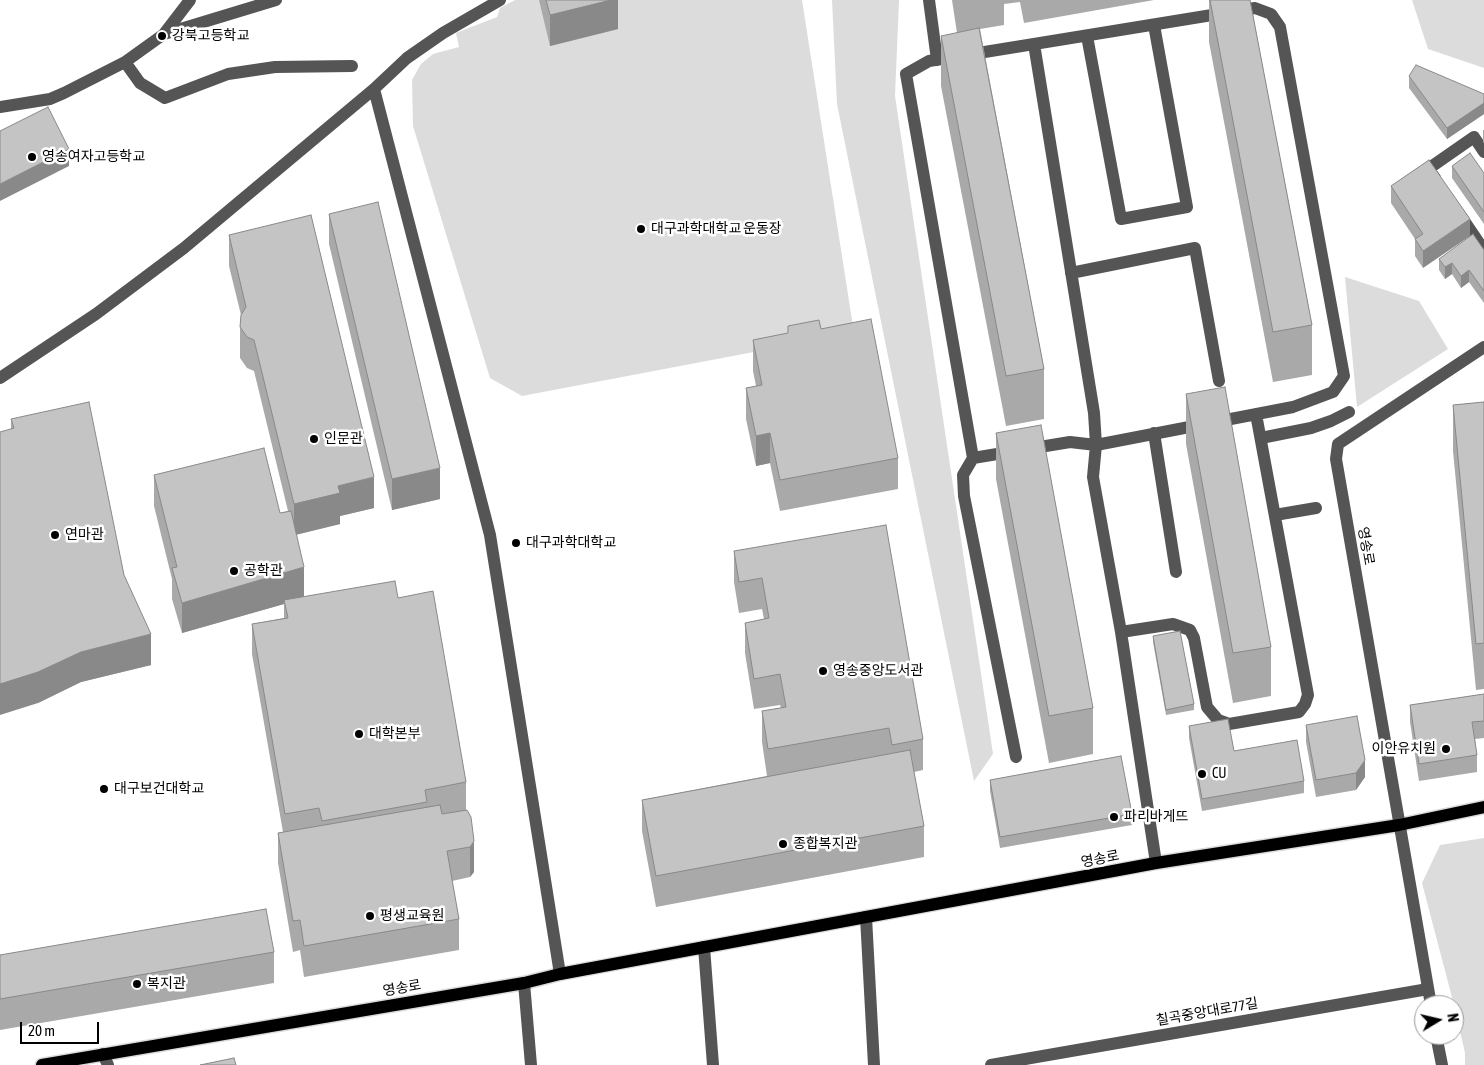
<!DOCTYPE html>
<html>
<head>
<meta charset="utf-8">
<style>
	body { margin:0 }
	#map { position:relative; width:1484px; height:1065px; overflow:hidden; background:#fff; font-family:"Asap Condensed",sans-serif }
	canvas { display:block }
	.north { position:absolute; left:1414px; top:995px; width:50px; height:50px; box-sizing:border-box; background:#fff; border:1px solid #999; border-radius:50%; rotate:81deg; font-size:14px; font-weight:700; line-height:20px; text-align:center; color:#000 }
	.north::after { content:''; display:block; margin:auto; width:18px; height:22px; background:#000; clip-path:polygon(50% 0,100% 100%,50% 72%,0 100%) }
	.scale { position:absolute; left:20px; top:1022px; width:79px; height:22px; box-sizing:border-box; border:2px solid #000; border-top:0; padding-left:6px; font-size:15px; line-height:18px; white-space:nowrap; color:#000; -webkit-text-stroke:4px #fff; paint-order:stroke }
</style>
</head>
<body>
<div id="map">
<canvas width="1484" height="1065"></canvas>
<div class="north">N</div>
<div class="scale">20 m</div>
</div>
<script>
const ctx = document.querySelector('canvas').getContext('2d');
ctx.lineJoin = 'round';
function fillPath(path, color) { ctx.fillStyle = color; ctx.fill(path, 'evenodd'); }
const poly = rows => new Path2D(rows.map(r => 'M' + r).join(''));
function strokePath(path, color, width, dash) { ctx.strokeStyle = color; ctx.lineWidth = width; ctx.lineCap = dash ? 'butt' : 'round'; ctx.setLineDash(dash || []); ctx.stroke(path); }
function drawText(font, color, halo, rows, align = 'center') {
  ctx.font = font + ' "Asap Condensed","Noto Sans KR",sans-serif'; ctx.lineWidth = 5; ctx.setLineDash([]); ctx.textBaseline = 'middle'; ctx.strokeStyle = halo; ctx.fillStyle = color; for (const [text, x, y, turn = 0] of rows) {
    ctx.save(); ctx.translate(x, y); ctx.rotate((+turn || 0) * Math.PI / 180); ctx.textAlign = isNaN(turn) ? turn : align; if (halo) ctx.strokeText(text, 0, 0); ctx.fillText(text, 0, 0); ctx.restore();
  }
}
fillPath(poly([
	[515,0,802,0,854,333,522,396,490,378,413,126,412,80,421,64,433,54,459,47,456,33,497,17,500,8],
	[832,0,899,0,895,96,993,754,974,781,837,104],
	[1412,0,1484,0,1484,68,1428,49],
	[1345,277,1419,301,1448,349,1357,407],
	[1484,838,1484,1065,1465,1065,1465,1053,1454,1005,1422,883,1440,845]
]), '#dcdcdc');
const major = poly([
	[42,1065,524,983,560,974,1156,863,1399,825,1484,807]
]);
strokePath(major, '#dbdbdb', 15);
strokePath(poly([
	[929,0,937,60],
	[164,34,276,0],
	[1087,36,1121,219,1187,207,1154,25],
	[1034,44,1094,413,1096,445,1093,477,1121,632,1156,863],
	[125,62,164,34,190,0],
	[374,89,407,58,443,33,500,0],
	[0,107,50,99,64,93,125,62,140,83,165,98,228,74,275,67,352,66],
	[1435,178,1428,169,1474,137,1484,152],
	[1460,215,1484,250],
	[1071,273,1195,248,1219,381],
	[0,378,96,314,184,248,374,89,490,535,560,974],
	[1154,433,1176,572],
	[1261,438,1311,428,1331,421,1349,412],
	[973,458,1070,442,1096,445,1293,407,1333,392,1344,376,1280,27,1271,14,1255,8,1034,44,929,61,906,74,973,458,963,475,964,496,1016,757],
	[1275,515,1316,508],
	[1121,632,1173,624,1190,630,1194,638,1207,707,1218,720,1229,724,1299,712,1305,704,1308,695,1256,414],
	[866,917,874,1065],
	[704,947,713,1065],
	[524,983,531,1065],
	[1431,1005,1336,459,1338,444,1484,347],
	[1436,1035,1442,1065],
	[103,1054,108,1065],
	[991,1065,1428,989]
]), '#555', 12);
strokePath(major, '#000', 12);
fillPath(poly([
	[539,0,618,0,618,29,550,46],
	[952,0,1154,0,1024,23,1020,2,1004,4,1004,25,980,29,1044,369,1044,419,1006,426,941,86,941,36,957,33],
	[1209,0,1250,0,1312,325,1312,375,1273,382,1209,42],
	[1409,76,1484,94,1484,114,1447,139,1409,88],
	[1483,130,1484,130,1484,143,1483,142],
	[1429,160,1423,268,1415,256,1415,239,1391,203,1391,186],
	[1452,166,1484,173,1484,224,1452,178],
	[329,214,440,499,392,510,329,244],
	[229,235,374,508,340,516,340,524,296,535,304,597,398,598,466,782,466,810,474,872,470,877,452,881,459,919,459,950,304,977,300,950,293,952,278,863,278,833,283,832,252,654,252,624,284,618,284,604,182,633,172,599,172,579,154,506,154,475,280,513,288,511,254,371,247,368,240,358,240,327,241,315,229,266],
	[1484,250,1484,303,1469,282,1461,288,1452,274,1445,279,1439,270,1439,259],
	[821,329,898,458,898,489,780,511,770,463,756,466,746,419,746,388,756,386,753,371,753,340],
	[1186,394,1271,647,1271,696,1233,703,1186,444],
	[1484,402,1484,689,1476,690,1453,451,1453,405],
	[11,419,124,575,151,665,81,682,38,703,11,429],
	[996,433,1093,708,1093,754,1049,763,996,479],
	[734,551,923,739,923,770,914,772,924,826,924,857,656,907,642,831,642,800,767,776,762,742,762,711,781,708,780,705,754,709,745,653,745,623,764,619,762,609,739,613,734,582],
	[1153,636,1194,704,1194,710,1166,715,1153,642],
	[1484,694,1484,738,1475,739,1477,755,1477,772,1419,781,1410,722,1410,705],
	[1306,725,1365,777,1356,790,1316,797,1306,742],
	[1189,726,1234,751,1304,781,1304,793,1202,811,1189,738],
	[990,780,1132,814,1132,825,1000,848,990,791],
	[274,952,274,983,0,1030,0,955]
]), '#a9a9a9');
fillPath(poly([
	[611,0,618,0,618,29,550,46,550,15],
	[1484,103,1484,114,1447,139,1447,128],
	[69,149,69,166,0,201,0,184],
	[1470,219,1470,236,1423,268,1423,251],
	[1452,263,1452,274,1445,279,1445,267],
	[1469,270,1469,282,1461,288,1461,276],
	[770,433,770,463,756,466,756,436],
	[440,468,440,499,392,510,392,479],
	[374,477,374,508,340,516,340,524,294,535,294,504,338,486],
	[304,567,304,598,284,600,284,604,182,633,182,603],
	[151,634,151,665,81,682,38,703,0,715,0,684,81,652],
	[1365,760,1365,777,1356,790,1356,773],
	[474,841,474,872,470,877,470,847]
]), '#898989');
const building = poly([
	[546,0,611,0,550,15,546,0],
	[1210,0,1250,0,1312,325,1273,332,1210,0],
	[979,28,1044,369,1006,376,941,36,979,28],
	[1416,65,1484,94,1484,103,1447,128,1409,76,1416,65],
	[48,107,69,149,0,184,0,131,48,107],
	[1470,153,1484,173,1484,212,1452,166,1470,153],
	[1429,160,1470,219,1423,251,1415,239,1423,234,1391,186,1429,160],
	[378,202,440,468,392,479,329,214,378,202],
	[311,215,374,477,338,486,340,493,294,504,254,340,247,337,240,327,241,315,246,307,229,235,311,215],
	[1473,234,1484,250,1484,291,1469,270,1461,276,1452,263,1445,267,1439,259,1473,234],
	[871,319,898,458,780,480,770,433,756,436,746,388,762,385,753,340,788,333,788,326,819,320,821,329,871,319],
	[1225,387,1271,647,1233,653,1186,394,1225,387],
	[89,402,124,575,151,634,81,652,38,672,0,684,0,432,14,428,11,419,89,402],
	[1484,402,1484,643,1476,644,1453,405,1484,402],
	[1041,425,1093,708,1049,716,996,433,1041,425],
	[264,448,280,513,291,511,304,567,182,603,172,568,177,567,154,475,264,448],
	[886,525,923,739,892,745,889,728,768,749,762,711,786,707,780,674,754,679,745,623,769,618,762,578,739,582,734,551,886,525],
	[395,581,398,598,433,591,466,782,425,790,427,802,322,821,319,808,285,814,252,624,288,618,284,600,395,581],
	[1180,631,1194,704,1166,710,1153,636,1180,631],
	[1484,694,1484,721,1472,722,1477,755,1419,764,1410,705,1484,694],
	[1357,716,1365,760,1356,773,1316,780,1306,725,1357,716],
	[1228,719,1234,751,1297,740,1304,781,1202,799,1189,726,1228,719],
	[910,750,924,826,656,876,642,800,910,750],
	[1121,756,1132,814,1000,837,990,780,1121,756],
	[440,805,442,814,467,810,471,817,474,841,470,847,447,851,459,919,304,946,300,920,293,921,278,833,440,805],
	[266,909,274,952,0,999,0,955,266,909],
	[234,1058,236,1065,200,1065,234,1058]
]);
fillPath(building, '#c4c4c4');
strokePath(building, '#898989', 1);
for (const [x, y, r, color] of [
	[162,36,5,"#000"],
	[32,157,5,"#000"],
	[641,229,5,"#000"],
	[314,439,5,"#000"],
	[55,535,5,"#000"],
	[516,543,5,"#000"],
	[234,571,5,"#000"],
	[823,671,5,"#000"],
	[359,734,5,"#000"],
	[1446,749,5,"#000"],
	[1202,774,5,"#000"],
	[104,789,5,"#000"],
	[1114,817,5,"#000"],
	[783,844,5,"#000"],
	[370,916,5,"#000"],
	[137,984,5,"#000"]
]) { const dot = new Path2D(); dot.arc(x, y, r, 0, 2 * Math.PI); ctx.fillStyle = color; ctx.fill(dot); strokePath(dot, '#fff', 2); }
drawText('14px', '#000', '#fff', [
	["강북고등학교",172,36],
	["영송여자고등학교",42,157],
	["대구과학대학교 운동장",651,229],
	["인문관",324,439],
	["연마관",65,535],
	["대구과학대학교",526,543],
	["공학관",244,571],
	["영송중앙도서관",833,671],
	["대학본부",369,734],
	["이안유치원",1436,749,"right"],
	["CU",1212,774],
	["대구보건대학교",114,789],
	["파리바게뜨",1124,817],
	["종합복지관",793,844],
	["평생교육원",380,916],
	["복지관",147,984]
], 'left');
drawText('14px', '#000', '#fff', [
	["영송로",1366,546,80],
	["영송로",1100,859,-11],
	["영송로",402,988,-10],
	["칠곡중앙대로77길",1207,1012,-10]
]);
</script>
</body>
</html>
